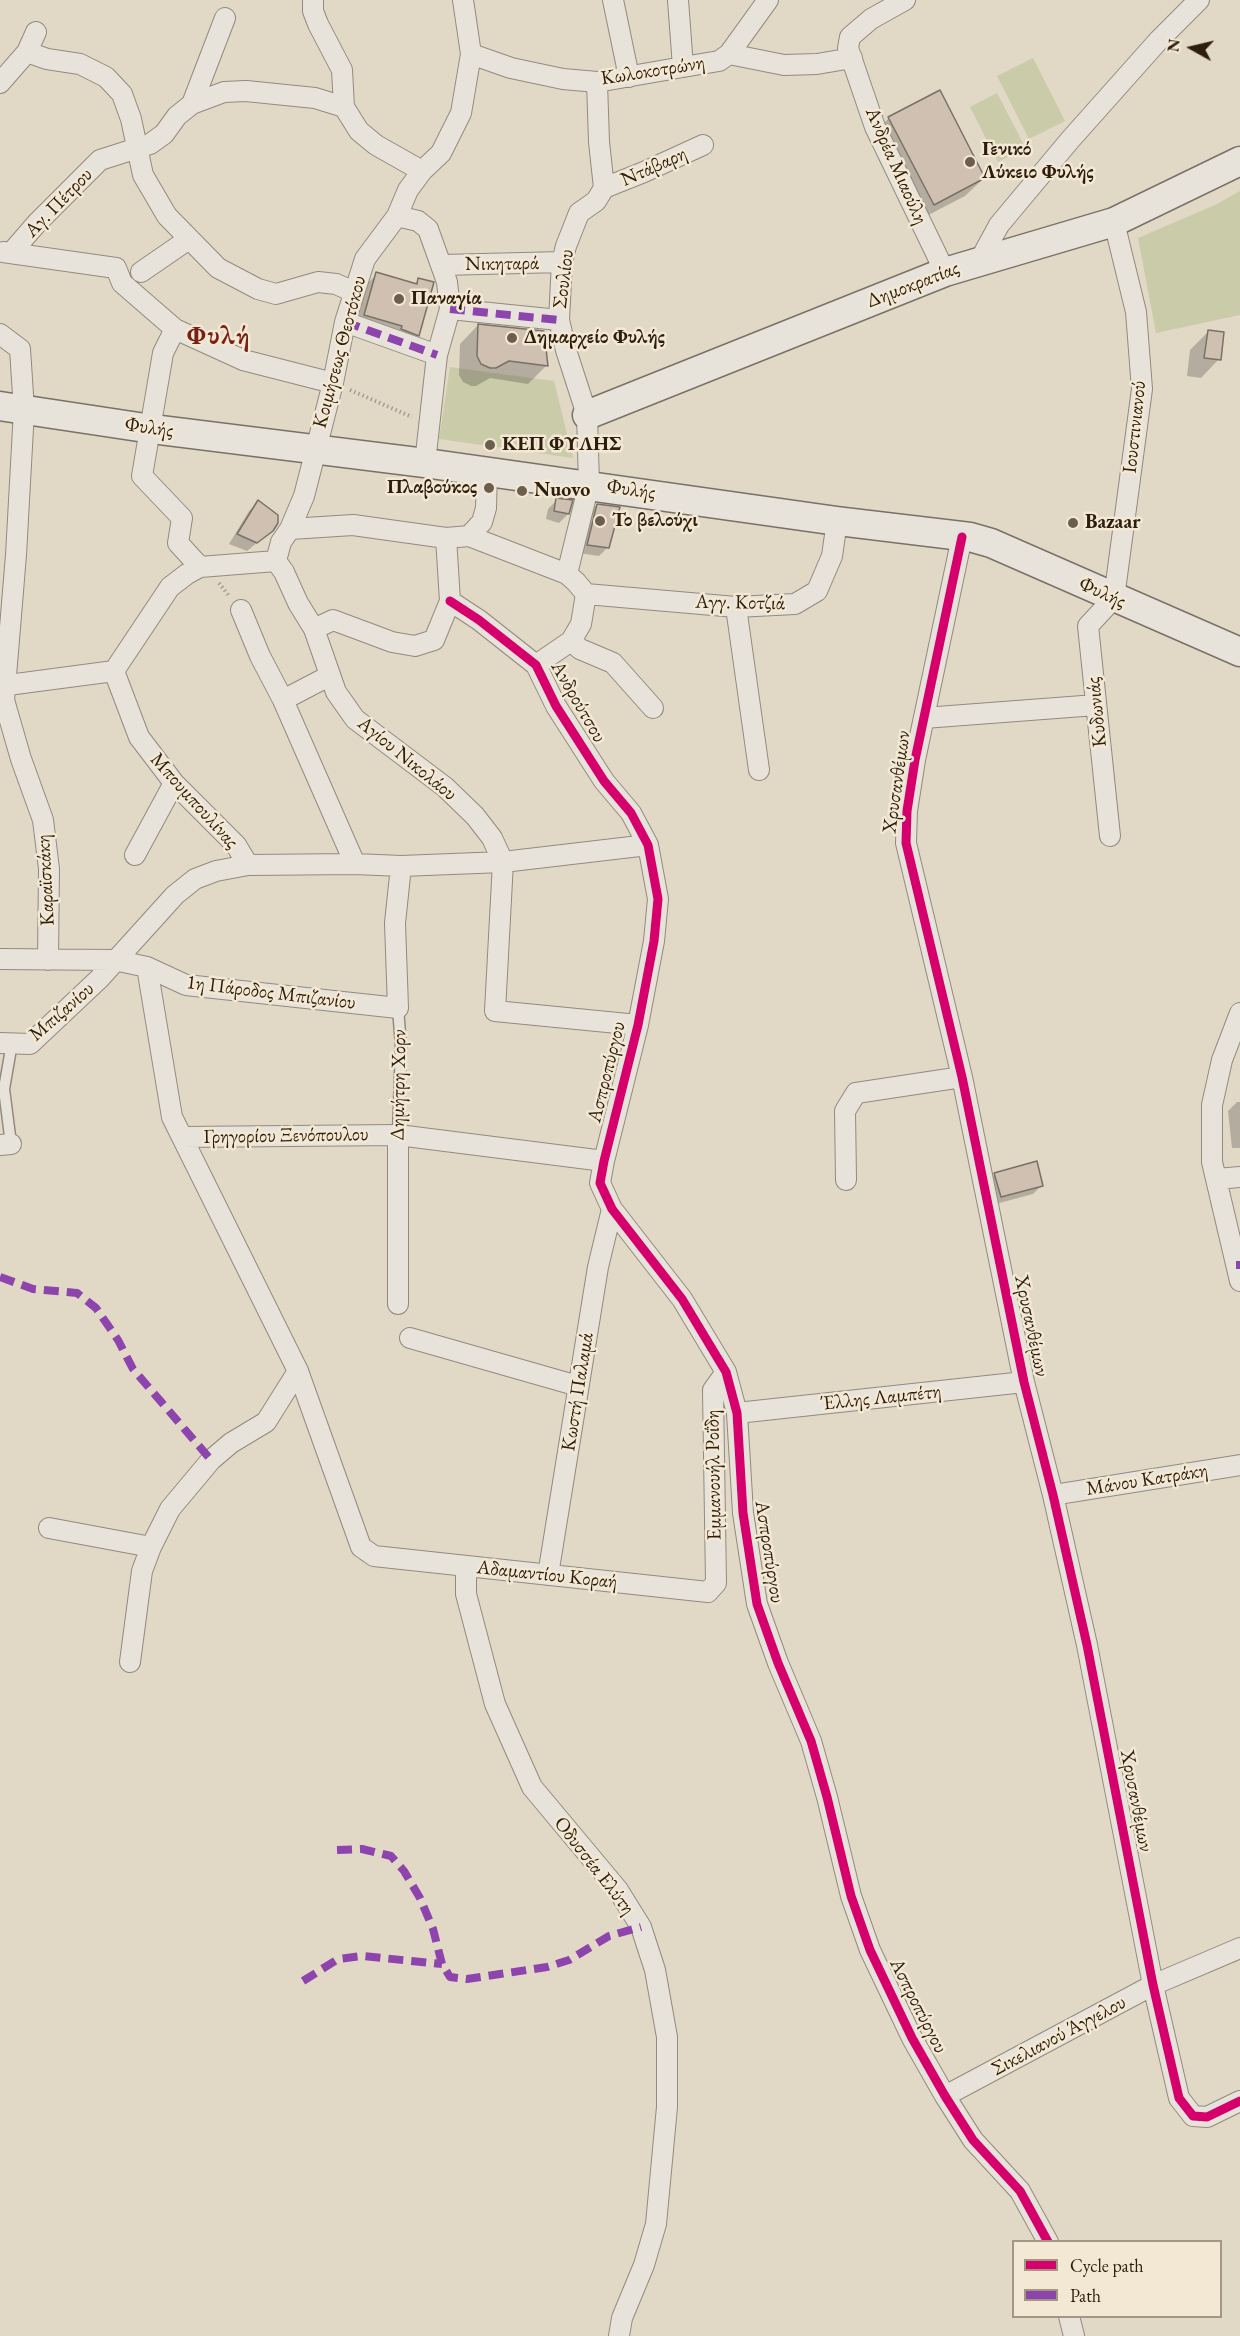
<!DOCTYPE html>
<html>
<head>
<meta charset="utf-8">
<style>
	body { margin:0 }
	#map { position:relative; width:1240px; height:2336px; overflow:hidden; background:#e2d8c6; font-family:"EB Garamond",serif }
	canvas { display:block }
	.legend { position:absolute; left:1012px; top:2240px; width:210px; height:78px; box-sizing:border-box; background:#f3e8d3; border:2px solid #a39783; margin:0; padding:8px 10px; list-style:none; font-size:18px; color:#2c1d0c }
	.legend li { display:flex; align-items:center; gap:12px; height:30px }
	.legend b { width:30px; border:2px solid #a39783 }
	.north { position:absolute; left:1162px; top:18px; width:60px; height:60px; -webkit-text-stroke:4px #f3e8d3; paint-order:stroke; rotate:278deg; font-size:16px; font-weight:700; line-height:24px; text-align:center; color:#2c1d0c }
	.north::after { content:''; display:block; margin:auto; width:21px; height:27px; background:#2c1d0c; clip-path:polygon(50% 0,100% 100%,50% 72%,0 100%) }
</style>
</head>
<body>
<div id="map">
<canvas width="1240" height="2336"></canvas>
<ul class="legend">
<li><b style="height:8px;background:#d6006c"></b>Cycle path</li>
<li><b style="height:8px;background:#8e44ad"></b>Path</li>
</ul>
<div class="north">N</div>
</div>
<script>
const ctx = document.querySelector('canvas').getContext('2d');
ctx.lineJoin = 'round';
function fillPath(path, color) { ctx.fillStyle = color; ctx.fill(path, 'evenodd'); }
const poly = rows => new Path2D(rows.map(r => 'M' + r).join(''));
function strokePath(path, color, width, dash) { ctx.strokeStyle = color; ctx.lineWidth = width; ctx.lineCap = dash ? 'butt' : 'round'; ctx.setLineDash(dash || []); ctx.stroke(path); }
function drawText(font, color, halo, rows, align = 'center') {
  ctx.font = font + ' "EB Garamond",serif'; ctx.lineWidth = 5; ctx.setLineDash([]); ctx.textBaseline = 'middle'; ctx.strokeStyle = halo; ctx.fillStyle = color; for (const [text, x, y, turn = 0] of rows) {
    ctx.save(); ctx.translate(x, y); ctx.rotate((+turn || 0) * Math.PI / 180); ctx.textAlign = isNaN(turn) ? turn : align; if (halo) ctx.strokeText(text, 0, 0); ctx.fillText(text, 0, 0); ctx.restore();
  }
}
fillPath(poly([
	[1033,58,1065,121,1029,139,997,76],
	[997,93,1025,147,998,162,970,107],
	[1240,191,1240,315,1156,333,1138,238,1215,205],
	[450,367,554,381,573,458,439,439]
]), '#cacba9');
fillPath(poly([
	[889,118,984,178,965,196,915,222,870,137],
	[377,274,414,284,419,279,418,335,404,349,351,328,363,288],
	[478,325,547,365,528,384,490,378,476,386,471,386,463,382,459,375,460,344],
	[1209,331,1219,359,1201,378,1187,376,1190,350],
	[557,500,568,514,559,523,546,519,548,509],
	[258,502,272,530,247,551,229,544,249,511],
	[597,505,608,547,599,556,578,553,588,514],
	[1237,1102,1240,1102,1240,1148,1232,1148,1228,1111],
	[995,1174,1042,1185,1033,1194,992,1205,986,1183]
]), '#0003');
const building = poly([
	[940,90,985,178,934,205,888,117,940,90],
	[376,272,417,284,418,278,434,282,419,336,401,329,402,326,364,315,376,272],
	[478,324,544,331,548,366,509,361,496,368,490,368,481,364,477,356,478,324],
	[1208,330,1224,332,1221,360,1204,358,1208,330],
	[556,498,573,500,569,514,554,511,556,498],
	[258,500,278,515,278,523,273,531,257,543,237,534,258,500],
	[597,504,620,507,609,548,587,545,597,504],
	[1037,1161,1043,1186,1001,1197,994,1173,1037,1161]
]);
fillPath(building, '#cfc0b2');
strokePath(building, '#787165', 1.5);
const lane = poly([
	[398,1135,401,1046,398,1008],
	[11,1144,4,1089,12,1043]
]);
const street = poly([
	[313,0,313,11,318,24,342,70,344,107],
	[463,0,471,54,461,113,441,153,422,171,408,190,397,216,365,259,345,322,333,383,304,496,290,529,281,542,276,561,284,572,298,603,314,629,336,692,355,719,445,787,475,816,492,838,503,862,495,1011,638,1025],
	[613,0,629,77],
	[678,0,683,67],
	[905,0,871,19,850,37,848,48,875,127,945,272],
	[27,52,36,32],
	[471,54,511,68,563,79,597,82,683,67,719,61,729,54,768,0],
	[729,54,784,65,817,64,852,58],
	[0,83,27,52,47,59,80,64,106,77,122,94,131,119,143,175,167,216,218,268,258,289,276,294,318,282,336,284,354,292],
	[192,104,225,18],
	[604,188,644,172,703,145],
	[397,216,418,221,428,229,447,282,450,309,437,355,425,463],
	[3,252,116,268,122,283,175,329,243,360,333,383],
	[11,253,37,223,100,160,150,144,164,134,177,116,192,104,224,92,246,91,315,98,344,107,359,131,376,145,422,171],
	[980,260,999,225,1070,140,1159,40,1199,0],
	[442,265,562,262],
	[141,272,189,239],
	[450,309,559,320],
	[345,322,437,355],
	[175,329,163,353,142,476,182,518,178,543,200,567],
	[0,334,20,349,24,410,16,555,4,700,21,759,43,820,49,869,48,960],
	[290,529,353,525,446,538,469,536,482,522,486,508,487,472],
	[469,536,567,574],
	[962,537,915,760,907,811,906,843,962,1077,1024,1382,1053,1495,1087,1645,1153,1985,1179,2098,1193,2116,1207,2117,1240,2101],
	[586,594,736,607,795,604,817,591,832,556,837,521],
	[450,601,479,620,536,665,556,706,604,781,631,813,648,845,658,899,654,941,638,1025,604,1161,600,1183,612,1209,682,1299,726,1372,737,1413,743,1513,757,1604,778,1663,811,1741,827,1797,851,1896,870,1950,912,2038,945,2096,973,2140,1020,2191,1048,2242],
	[736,607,759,770],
	[241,610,260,656,283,700,355,864],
	[314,629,333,620,392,642,415,646,434,640,450,601,446,538],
	[571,641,580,649,613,663,653,708],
	[536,665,571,641,581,624,586,594,576,582,567,574,589,484,587,415,566,350,559,320,562,262,566,246,579,213,596,201,604,188,599,142,597,82],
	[114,671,139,737,174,783,236,845,248,865],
	[0,686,114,671,170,587,187,574,200,567,276,561],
	[283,700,329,676],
	[924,718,1096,705],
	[1110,836,1088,626,1114,598,1142,389,1136,312,1114,222],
	[135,855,174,783],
	[0,959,114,960,147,967,186,985,398,1008,395,923,401,866],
	[147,967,172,1117,298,1371,361,1547,374,1556,708,1592,716,1583,713,1390,726,1372],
	[1240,1013,1222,1060,1212,1105,1212,1162,1240,1281],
	[0,1043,30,1044,99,979,175,895,195,879,216,871,248,865,355,864,401,866,503,862,648,845],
	[398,1135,398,1304],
	[182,1137,398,1135,604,1161],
	[0,1145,11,1144],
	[1216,1179,1240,1177],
	[846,1180,845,1111,856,1093,962,1077],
	[410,1338,578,1386],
	[737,1413,1024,1382],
	[1053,1495,1240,1465],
	[49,1528,151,1547],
	[466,1566,466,1594,495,1704,532,1787,618,1890,641,1927,655,1970,667,2037,667,2107,656,2224,644,2265,622,2318,619,2336],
	[548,1575,598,1267,612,1209],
	[130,1662,142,1571,151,1547,170,1509,211,1460,231,1443,266,1422,298,1371],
	[945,2096,1153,1985,1240,1948],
	[1069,2316,1074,2336]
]);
const secondary = poly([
	[0,406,152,429,425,463,837,521,970,537,991,543,1240,652],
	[587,415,945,272,1114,222,1240,161]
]);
strokePath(lane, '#928a7e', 13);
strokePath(street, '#928a7e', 22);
strokePath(secondary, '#787165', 31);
strokePath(poly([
	[350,390,412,417],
	[219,583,229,596]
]), '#a49e96', 4, [1.5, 3]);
strokePath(lane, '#e8e3da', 10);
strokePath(street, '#e8e3da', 20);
strokePath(secondary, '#e8e3da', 28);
strokePath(poly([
	[450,309,559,320],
	[345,322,437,355],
	[1236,1265,1240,1265],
	[0,1277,33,1289,77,1293,96,1308,118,1340,133,1369,211,1460],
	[337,1850,362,1849,391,1856,404,1871,420,1898,433,1929,442,1964,450,1977,467,1979,547,1967,569,1960,609,1936,641,1927],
	[303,1981,338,1959,362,1956,442,1964]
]), '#8e44ad', 8, [15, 8]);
strokePath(poly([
	[962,537,915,760,907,811,906,843,962,1077,1024,1382,1053,1495,1087,1645,1153,1985,1179,2098,1193,2116,1207,2117,1240,2101],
	[450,601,479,620,536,665,556,706,604,781,631,813,648,845,658,899,654,941,638,1025,604,1161,600,1183,612,1209,682,1299,726,1372,737,1413,743,1513,757,1604,778,1663,811,1741,827,1797,851,1896,870,1950,912,2038,945,2096,973,2140,1020,2191,1048,2242]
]), '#d6006c', 9);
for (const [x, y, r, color] of [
	[970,162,6,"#6c5e4d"],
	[399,299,6,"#6c5e4d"],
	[512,338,6,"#6c5e4d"],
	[490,445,6,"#6c5e4d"],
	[489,488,6,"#6c5e4d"],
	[522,491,6,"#6c5e4d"],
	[600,521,6,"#6c5e4d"],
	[1073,523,6,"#6c5e4d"]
]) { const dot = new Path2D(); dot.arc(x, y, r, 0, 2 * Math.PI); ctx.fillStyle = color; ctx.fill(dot); strokePath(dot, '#f3e8d3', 2); }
drawText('20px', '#2c1d0c', '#f3e8d3', [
	["Κωλοκοτρώνη",653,71,-9],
	["Ανδρέα Μιαούλη",896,166,66],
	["Ντάβαρη",654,167,-24],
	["Αγ. Πέτρου",59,203,-46],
	["Νικηταρά",502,264,-1],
	["Σουλίου",564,279,-83],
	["Δημοκρατίας",913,285,-21],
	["Κοιμήσεως Θεοτόκου",340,352,-75],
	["Ιουστινιανού",1135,427,-84],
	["Φυλής",149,428,8],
	["Φυλής",631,490,8],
	["Φυλής",1102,593,24],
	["Αγγ. Κοτζιά",740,603,1],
	["Ανδρούτσου",578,702,60],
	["Κυδωνιάς",1097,712,-96],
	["Αγίου Νικολάου",407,759,39],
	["Χρυσανθέμων",897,782,-82],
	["Μπουμπουλίνας",194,801,48],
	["Καραϊσκάκη",46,880,-93],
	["1η Πάροδος Μπιζανίου",271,993,7],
	["Μπιζανίου",62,1012,-41],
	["Ασπροπύργου",607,1072,-76],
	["Δημήτρη Χορν",399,1085,-89],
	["Γρηγορίου Ξενόπουλου",286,1136,-1],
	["Χρυσανθέμων",1031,1326,78],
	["Κωστή Παλαμά",578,1392,-81],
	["Έλλης Λαμπέτη",881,1398,-6],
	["Εμμανουήλ Ροΐδη",714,1475,-91],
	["Μάνου Κατράκη",1147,1480,-9],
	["Ασπροπύργου",769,1552,81],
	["Αδαμαντίου Κοραή",547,1575,6],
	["Χρυσανθέμων",1136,1801,79],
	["Οδυσσέα Ελύτη",594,1866,52],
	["Ασπροπύργου",918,2006,63],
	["Σικελιανού Άγγελου",1059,2036,-28]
]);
drawText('bold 20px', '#2c1d0c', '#f3e8d3', [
	["Γενικό",982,150],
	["Λύκειο Φυλής",982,173],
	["Παναγία",411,299],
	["Δημαρχείο Φυλής",524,338],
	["ΚΕΠ ΦΥΛΗΣ",502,445],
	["Πλαβούκος",477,488,"right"],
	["Nuovo",534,491],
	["Το βελούχι",612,521],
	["Bazaar",1085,523]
], 'left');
ctx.letterSpacing = '1.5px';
drawText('bold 26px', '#7a1f14', '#f3e8d3', [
	["Φυλή",219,337]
]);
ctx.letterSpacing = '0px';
</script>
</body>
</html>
